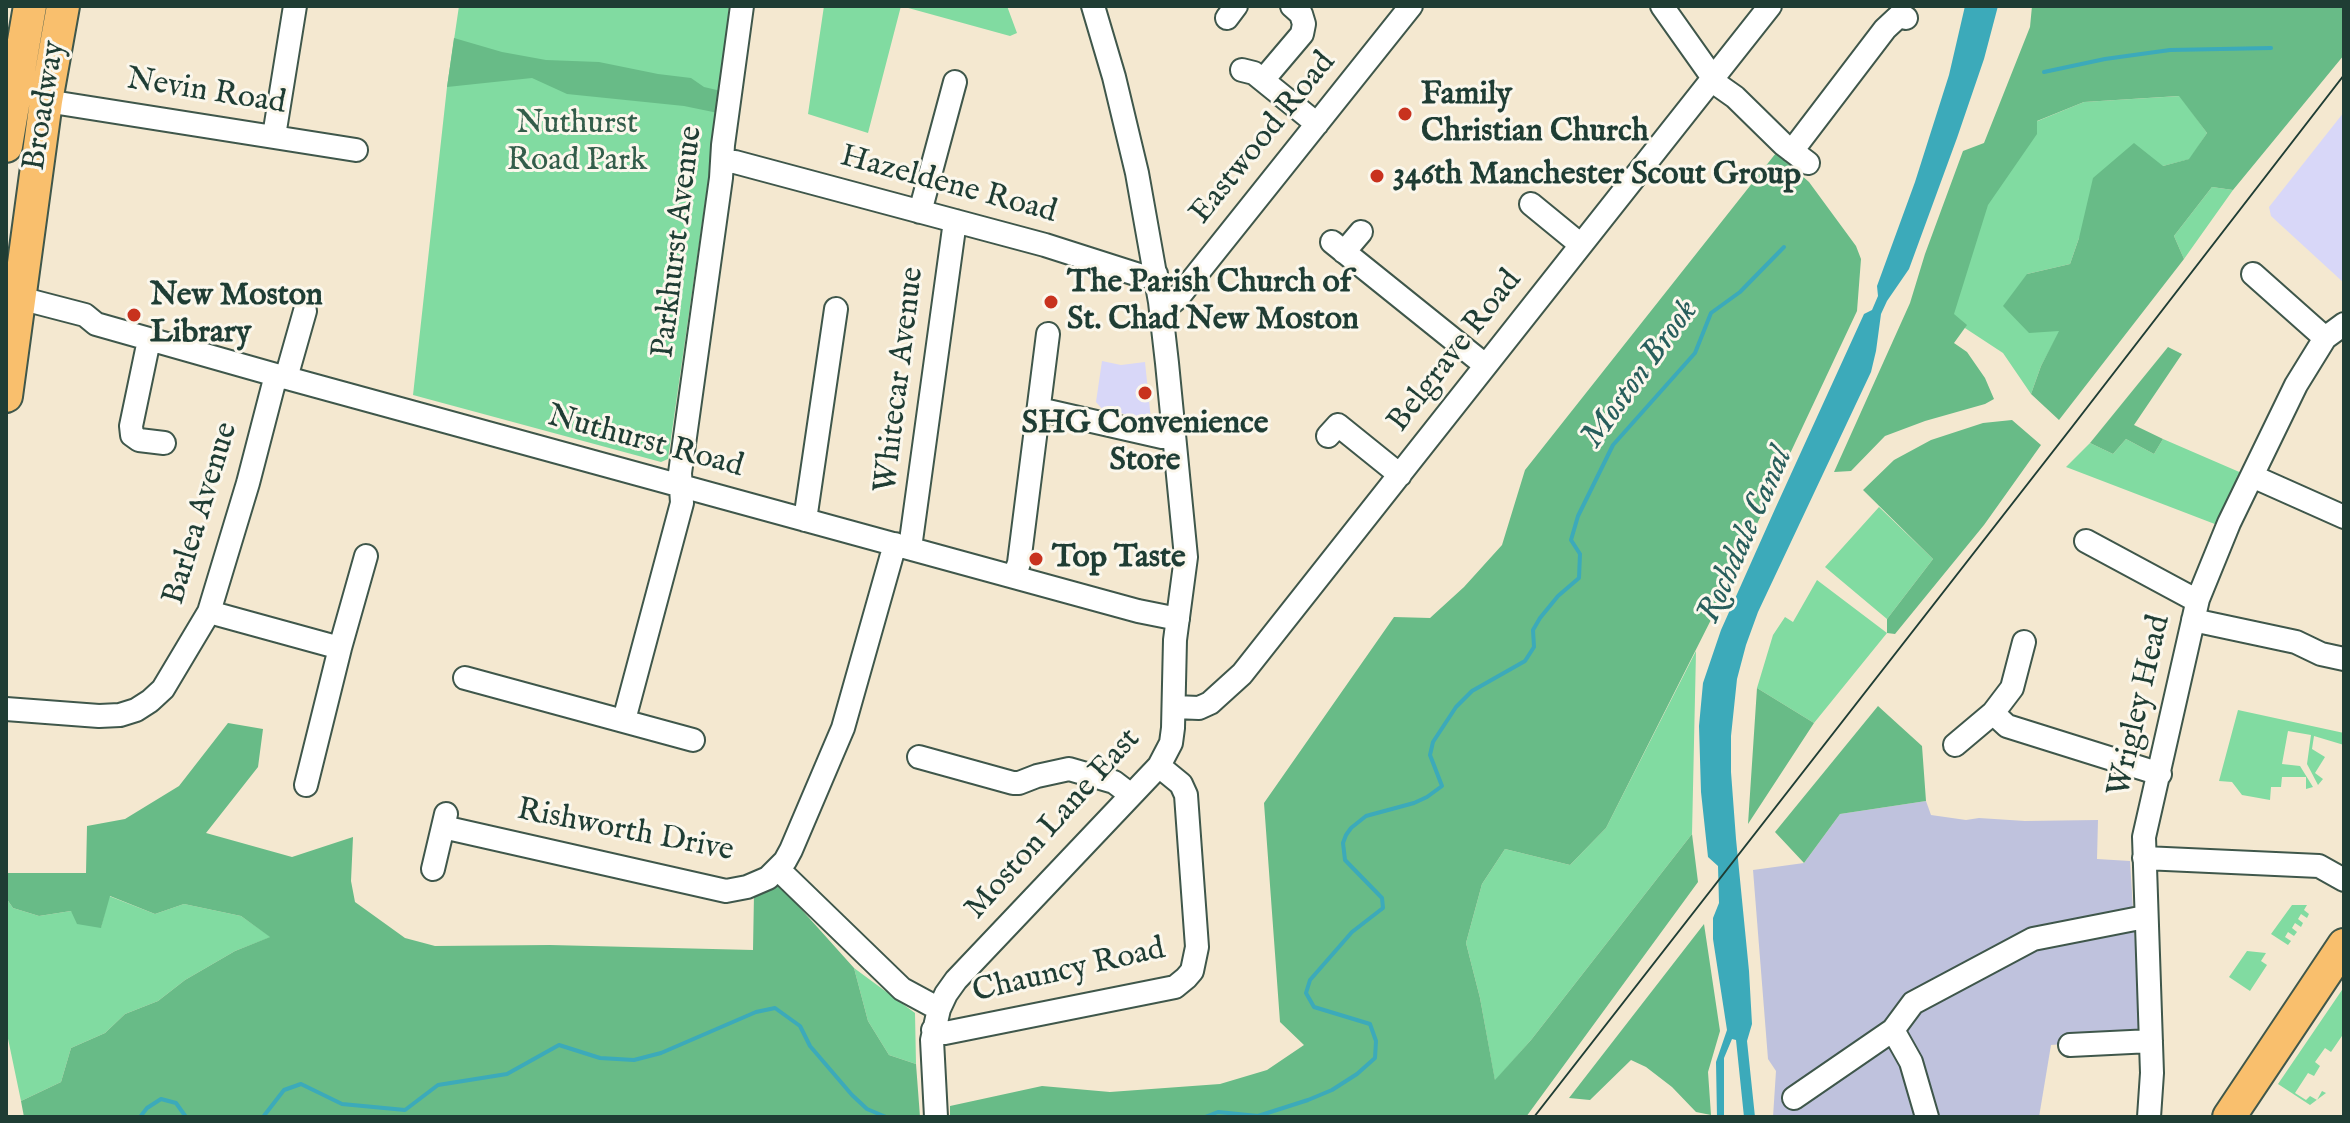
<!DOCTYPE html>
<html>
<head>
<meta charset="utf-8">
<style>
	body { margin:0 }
	#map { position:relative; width:2350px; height:1123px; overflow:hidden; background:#f4e8d0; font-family:"IM FELL English",serif }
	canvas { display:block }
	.frame { position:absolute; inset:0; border:8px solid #1f3d34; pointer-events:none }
</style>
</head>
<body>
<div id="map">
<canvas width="2350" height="1123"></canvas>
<div class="frame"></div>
</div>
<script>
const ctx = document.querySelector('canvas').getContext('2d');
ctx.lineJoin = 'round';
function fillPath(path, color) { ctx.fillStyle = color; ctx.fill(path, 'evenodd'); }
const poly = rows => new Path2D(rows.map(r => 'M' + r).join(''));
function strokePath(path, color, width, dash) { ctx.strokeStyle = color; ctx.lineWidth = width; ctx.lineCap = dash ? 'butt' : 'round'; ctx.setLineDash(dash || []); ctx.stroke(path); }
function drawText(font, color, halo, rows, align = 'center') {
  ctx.font = font + ' "IM FELL English",serif'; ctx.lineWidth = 6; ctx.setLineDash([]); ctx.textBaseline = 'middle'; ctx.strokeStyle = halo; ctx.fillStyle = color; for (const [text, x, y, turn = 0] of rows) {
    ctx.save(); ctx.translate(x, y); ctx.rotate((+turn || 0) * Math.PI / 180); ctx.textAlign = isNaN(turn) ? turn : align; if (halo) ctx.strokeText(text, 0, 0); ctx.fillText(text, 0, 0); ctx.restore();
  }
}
fillPath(poly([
	[2344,112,2344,283,2271,216,2269,207],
	[1102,361,1121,365,1145,362,1151,420,1102,409,1096,402]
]), '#d8d7f8');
fillPath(poly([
	[1926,801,1931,815,1966,820,1979,818,2025,821,2098,820,2097,859,2130,861,2141,1038,2051,1045,2039,1117,1773,1117,1776,1071,1768,1059,1753,870,1804,863,1840,814]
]), '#bfc2dd');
fillPath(poly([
	[459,6,729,6,721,91,668,459,661,462,413,395,447,87],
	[824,6,1007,6,1017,33,1010,36,901,6,868,133,808,114],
	[2180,96,2207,133,2190,159,2163,166,2079,238,2070,264,2027,274,2060,331,2041,366,2031,394,2003,353,1939,311,1984,143,2084,102],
	[2212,187,2233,190,2184,259,2174,236],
	[2126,439,2154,454,2163,439,2244,474,2220,526,2066,467,2090,443,2113,454],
	[1879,507,1933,559,1887,619,1825,567],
	[1817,580,1887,633,1814,723,1757,688,1773,635,1785,617,1793,622],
	[1696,651,1692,834,1531,1040,1495,1081,1480,998,1466,943,1482,884,1505,849,1570,865,1606,828],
	[2238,710,2344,733,2344,745,2314,736,2312,749,2325,757,2315,773,2323,779,2318,785,2307,764,2311,735,2288,731,2282,764,2300,766,2313,787,2306,789,2306,777,2282,777,2281,787,2271,787,2270,800,2242,795,2232,782,2219,781],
	[109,896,155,914,184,904,241,916,271,937,235,951,185,980,158,1001,125,1014,105,1033,71,1048,61,1082,21,1101,6,1029,6,898,13,908,39,916,71,911,101,927],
	[2292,905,2307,905,2304,910,2309,914,2307,918,2301,914,2298,919,2303,923,2301,927,2295,923,2292,928,2297,932,2294,936,2288,932,2285,937,2291,941,2288,945,2271,934],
	[2247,951,2266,953,2261,961,2267,965,2250,991,2229,977],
	[854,968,915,1013,916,1064,889,1055,868,1021],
	[2344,987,2344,1033,2331,1052,2325,1048,2315,1062,2320,1066,2314,1076,2308,1073,2295,1093,2306,1100,2310,1096,2317,1100,2322,1091,2326,1093,2310,1105,2278,1084]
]), '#81dba1');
fillPath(poly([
	[2032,6,2344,6,2344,55,2233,190,2212,187,2174,236,2184,259,2059,420,2031,394,2041,366,2059,331,2029,333,2003,306,2027,274,2070,264,2079,238,2093,178,2134,143,2163,166,2189,159,2207,133,2179,96,2084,102,2037,121,2037,134,1988,205,1954,314,1967,325,1954,343,1967,352,1985,378,1994,399,1985,404,1925,421,1885,436,1851,471,1834,472,1910,303,1925,254,1963,151,1984,143,2030,27],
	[454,38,502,52,546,60,599,62,658,74,691,78,704,87,721,91,718,113,684,106,567,94,532,78,447,87],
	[1776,153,1809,182,1856,246,1861,259,1857,311,1725,592,1606,828,1570,865,1505,849,1482,884,1466,943,1480,998,1495,1080,1531,1040,1692,834,1698,882,1526,1117,950,1117,950,1106,1042,1086,1110,1092,1220,1084,1267,1070,1304,1045,1280,1022,1264,803,1394,617,1430,618,1464,587,1502,545,1525,470],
	[2168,347,2182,354,2134,425,2163,439,2154,454,2126,439,2113,454,2090,443],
	[2012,420,2041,445,1984,525,1895,634,1887,633,1887,619,1933,559,1863,490,1894,460,1931,440,1983,423],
	[1757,688,1814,723,1748,824],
	[1878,706,1922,746,1926,801,1840,814,1804,863,1775,832],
	[228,723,263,729,258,767,206,833,292,857,353,837,351,881,355,902,405,938,435,946,550,945,753,950,754,894,770,886,777,886,784,890,854,968,868,1021,889,1055,916,1064,920,1117,24,1117,21,1101,61,1082,71,1048,105,1033,125,1014,158,1001,185,980,235,951,270,937,241,916,184,904,155,914,110,896,101,928,77,924,71,911,39,916,13,908,6,898,6,873,86,873,87,826,125,819,179,786],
	[1704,924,1720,1031,1708,1072,1711,1115,1696,1112,1672,1087,1646,1067,1631,1060,1590,1100,1569,1098]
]), '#68bb87');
fillPath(poly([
	[1965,6,1998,6,1984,59,1957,138,1909,269,1887,301,1881,314,1876,351,1871,372,1758,612,1746,645,1737,679,1731,736,1731,772,1736,839,1749,971,1752,1024,1747,1041,1755,1117,1744,1117,1736,1040,1732,1039,1724,1058,1724,1117,1717,1117,1716,1062,1727,1030,1713,939,1713,918,1719,903,1718,866,1708,857,1701,792,1699,726,1703,683,1721,630,1775,509,1864,314,1872,310,1878,296,1877,286,1915,182,1949,75]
]), '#3caaba');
strokePath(poly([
	[2044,72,2105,59,2170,50,2271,48],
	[140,1117,147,1108,161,1099,176,1103,186,1117],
	[263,1117,284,1090,301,1084,342,1104,405,1110,438,1085,507,1074,559,1045,600,1058,634,1060,661,1053,756,1012,775,1008,800,1026,810,1046,852,1095,867,1109,886,1117],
	[1205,1117,1218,1112,1258,1116,1308,1100,1332,1090,1357,1074,1375,1058,1376,1041,1370,1024,1314,1007,1306,993,1310,980,1352,932,1383,908,1382,898,1345,860,1343,843,1346,835,1351,828,1366,816,1414,803,1427,797,1442,786,1430,755,1433,742,1456,707,1472,691,1525,661,1534,647,1533,630,1540,618,1558,596,1579,578,1580,554,1571,540,1578,516,1613,445,1695,353,1711,313,1740,292,1784,247]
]), '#3caaba', 4);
const minor = poly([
	[1662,6,1718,85,1735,97,1783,144,1808,163],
	[1227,18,1236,6],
	[1242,70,1254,73,1317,124],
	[1263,80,1302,34,1304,24,1301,14,1292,6],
	[46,101,356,150],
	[274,136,295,6],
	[1792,151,1885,29,1899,16,1906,18],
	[723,161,735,162,1045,245,1142,276,1156,274],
	[1531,204,1581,245],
	[920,212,955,82],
	[1332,242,1485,365],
	[1344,252,1361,232],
	[2253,274,2325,338],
	[8,295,85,315,96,324,276,375,1138,611,1178,619],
	[1160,302,1174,301,1181,294,1411,6],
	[149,340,131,426,132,435,139,440,164,443],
	[286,378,305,311],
	[1039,409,1162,437,1174,436],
	[1328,436,1338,425,1400,475],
	[2252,476,2344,517],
	[805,520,836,309],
	[2086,541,2190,597,2198,599],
	[910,548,955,221],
	[1014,577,1019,563,1048,334],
	[209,612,340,648],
	[2193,620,2296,642,2321,654,2344,659],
	[465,678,693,740],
	[1174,707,1199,708,1210,703,1242,674,1770,6],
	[6,709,99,716,120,715,136,710,150,701,163,689,209,612,248,483,276,375],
	[1993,713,2007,726,2160,774],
	[624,720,682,503,680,473,721,178,723,145,742,6],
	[1955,745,1993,713,2012,688,2024,642],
	[919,757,1013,783,1019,783,1037,776,1069,769,1114,782,1131,795],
	[306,785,340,648,366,556],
	[443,827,726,891,747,887,768,878,785,861,791,850,843,728,895,544],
	[2144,858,2319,866,2344,880],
	[433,869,446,814],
	[778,869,902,989,939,1009],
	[933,1030,945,1033,1175,987,1186,978,1192,971,1197,947,1186,795,1181,784,1159,766],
	[1893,1030,1911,1062,1927,1117],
	[2070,1045,2151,1041],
	[1794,1098,1893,1030,1913,1003,2033,939,2145,917],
	[936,1117,932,1040,939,1009,946,994,956,980,1159,766,1171,743,1173,728,1175,640,1186,557,1167,363,1160,302,1137,173,1114,77,1093,6],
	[2149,1117,2152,1073,2144,837,2198,599,2229,523,2296,385,2325,338,2344,324]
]);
const highway = poly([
	[6,146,30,6],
	[6,396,46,101,63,6],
	[2229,1117,2344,945]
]);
strokePath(minor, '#3f574b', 26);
strokePath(highway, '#3f574b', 36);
strokePath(minor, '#fff', 22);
strokePath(highway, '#f9bf6d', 32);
strokePath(poly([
	[1534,1117,2072,427,2344,75]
]), '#1f3d34', 2);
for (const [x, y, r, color] of [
	[1405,114,8,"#c8321e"],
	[1377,176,8,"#c8321e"],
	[1051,302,8,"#c8321e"],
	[134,315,8,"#c8321e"],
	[1145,393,8,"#c8321e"],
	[1036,559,8,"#c8321e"]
]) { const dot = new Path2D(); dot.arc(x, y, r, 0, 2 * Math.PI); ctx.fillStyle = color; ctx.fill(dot); strokePath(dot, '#fbf7ec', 3); }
drawText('32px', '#1f3d34', '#fbf7ec', [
	["Nevin Road",206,93,9],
	["Broadway",46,106,-81],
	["Eastwood Road",1264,139,-51],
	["Hazeldene Road",948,186,15],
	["Parkhurst Avenue",679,242,-83],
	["Belgrave Road",1456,352,-52],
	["Whitecar Avenue",901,380,-83],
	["Nuthurst Road",645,443,15],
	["Barlea Avenue",202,514,-73],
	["Wrigley Head",2141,706,-77],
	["Moston Lane East",1054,825,-48],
	["Rishworth Drive",625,832,11],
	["Chauncy Road",1069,972,-13]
]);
drawText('bold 32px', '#1f3d34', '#fbf7ec', [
	["Family",1421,96],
	["Christian Church",1421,133],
	["346th Manchester Scout Group",1393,176],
	["The Parish Church of",1067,284],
	["St. Chad New Moston",1067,321],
	["New Moston",150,297],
	["Library",150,334],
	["SHG Convenience",1145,425,"center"],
	["Store",1145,462,"center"],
	["Top Taste",1052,559]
], 'left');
drawText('32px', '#335d4a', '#fbf7ec', [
	["Nuthurst",577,125],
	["Road Park",577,162]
]);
drawText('italic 34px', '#285e5c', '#fbf7ec', [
	["Moston Brook",1641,375,-54],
	["Rochdale Canal",1747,536,-66]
]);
</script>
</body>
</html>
